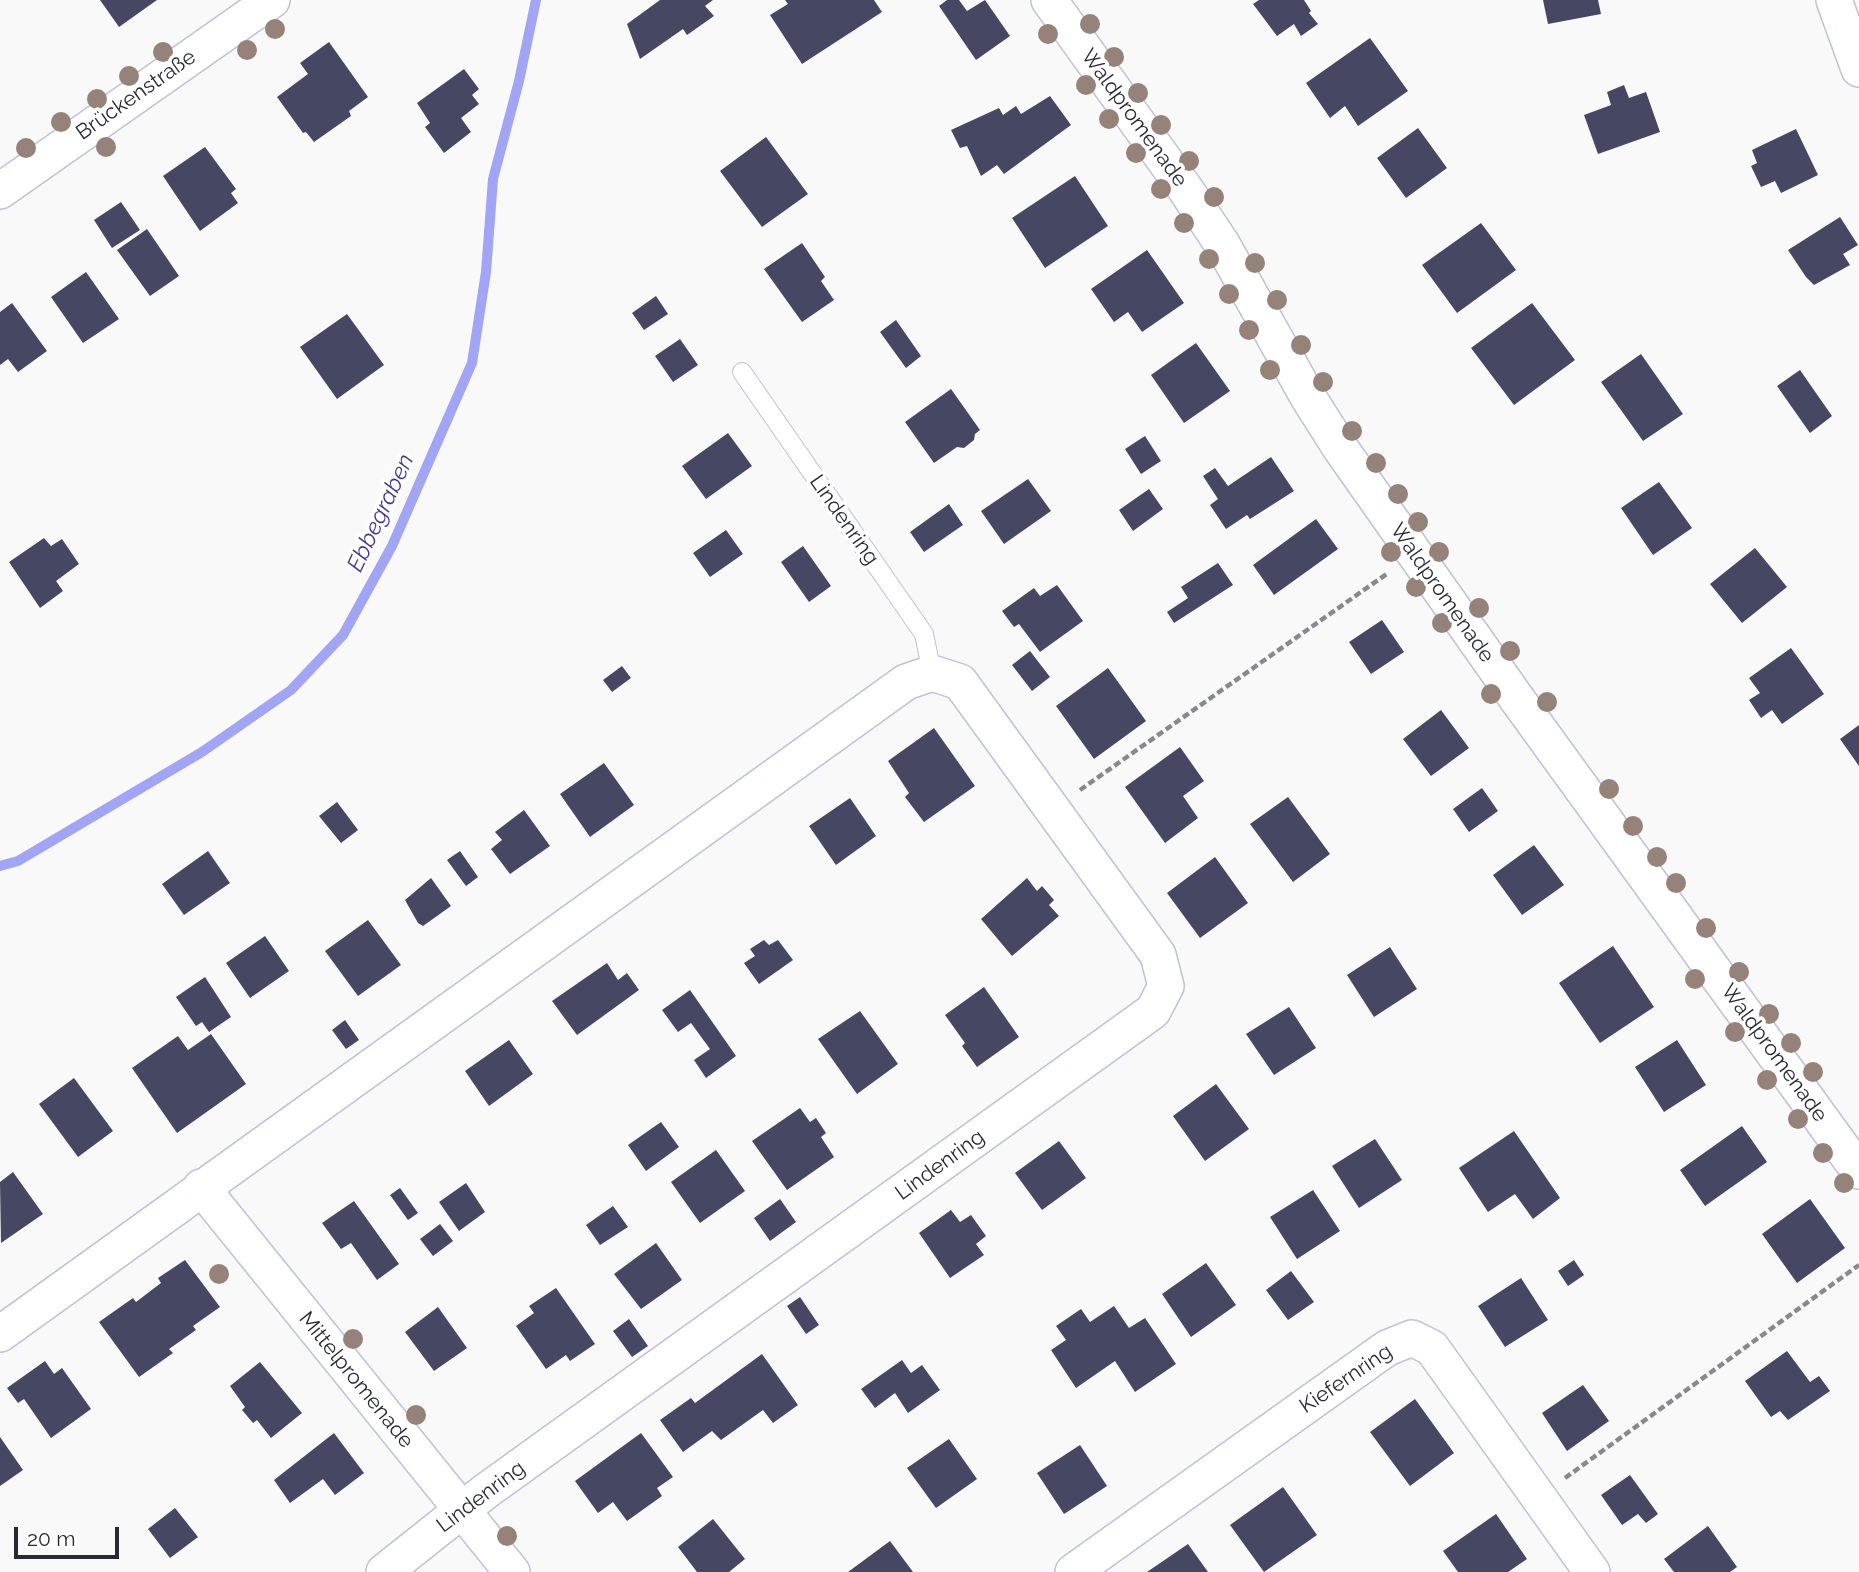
<!DOCTYPE html>
<html>
<head>
<meta charset="utf-8">
<style>
	body { margin:0 }
	#map { position:relative; width:1859px; height:1572px; overflow:hidden; background:#f9f9f9; font-family:Raleway,sans-serif }
	canvas { display:block }
	.scale { position:absolute; left:14px; top:1527px; width:105px; height:32px; box-sizing:border-box; border:4px solid #282935; border-top:0; padding-left:9px; font-size:21px; line-height:24px; white-space:nowrap; color:#282935; -webkit-text-stroke:5px #fff; paint-order:stroke }
</style>
</head>
<body>
<div id="map">
<canvas width="1859" height="1572"></canvas>
<div class="scale">20 m</div>
</div>
<script>
const ctx = document.querySelector('canvas').getContext('2d');
ctx.lineJoin = 'round';
const poly = rows => new Path2D(rows.map(r => 'M' + r).join(''));
function strokePath(path, color, width, dash) { ctx.strokeStyle = color; ctx.lineWidth = width; ctx.lineCap = dash ? 'butt' : 'round'; ctx.setLineDash(dash || []); ctx.stroke(path); }
function fillPath(path, color) { ctx.fillStyle = color; ctx.fill(path, 'evenodd'); }
function drawText(font, color, halo, rows, align = 'center') {
  ctx.font = font + ' Raleway,sans-serif'; ctx.lineWidth = 7; ctx.setLineDash([]); ctx.textBaseline = 'middle'; ctx.strokeStyle = halo; ctx.fillStyle = color; for (const [text, x, y, turn = 0] of rows) {
    ctx.save(); ctx.translate(x, y); ctx.rotate((+turn || 0) * Math.PI / 180); ctx.textAlign = isNaN(turn) ? turn : align; if (halo) ctx.strokeText(text, 0, 0); ctx.fillText(text, 0, 0); ctx.restore();
  }
}
strokePath(poly([
	[0,866,18,861,202,752,291,690,343,635,392,546,472,363,486,272,493,179,519,81,536,0]
]), '#a2a4f6', 10);
fillPath(poly([
	[100,0,157,0,119,27],
	[660,0,713,0,705,6,714,16,687,35,683,29,640,59,627,24],
	[785,0,874,0,882,12,802,64,770,15,788,4],
	[947,0,959,0,967,11,985,0,1010,36,976,60,939,6],
	[1259,0,1304,0,1311,11,1309,13,1318,24,1301,36,1294,24,1277,36,1253,4],
	[1543,0,1598,0,1601,14,1548,24],
	[1370,38,1408,91,1358,126,1345,106,1330,118,1306,83],
	[329,42,368,97,349,111,351,116,314,142,306,132,303,133,277,97,308,74,300,63],
	[464,69,479,89,472,95,479,104,461,118,471,132,444,153,425,127,430,123,417,103],
	[1624,85,1629,98,1646,92,1660,132,1598,154,1584,115,1611,105,1607,92],
	[1050,96,1071,125,1004,174,997,165,981,176,967,146,960,148,951,130,999,108,1003,115,1016,106,1021,114],
	[1418,128,1447,168,1406,198,1377,158],
	[1796,129,1818,175,1781,193,1775,181,1761,187,1751,166,1757,163,1752,150],
	[766,137,808,194,762,227,720,171],
	[205,147,236,189,231,193,238,203,200,231,163,176],
	[1075,176,1108,226,1045,268,1012,218],
	[121,202,140,230,112,248,94,220],
	[1840,217,1858,245,1843,254,1850,265,1814,285,1806,277,1788,250],
	[1481,223,1516,270,1457,313,1422,265],
	[147,229,179,276,150,296,117,250],
	[802,243,825,277,821,281,834,300,802,322,764,269],
	[1147,250,1184,303,1142,332,1128,312,1114,322,1091,289],
	[86,272,119,319,83,343,51,297],
	[656,296,668,314,644,330,632,313],
	[12,303,47,351,18,372,8,359,0,365,0,312],
	[1532,303,1575,360,1514,405,1471,348],
	[347,314,384,365,337,399,300,347],
	[896,320,921,356,906,368,880,332],
	[680,339,698,365,673,382,655,356],
	[1196,343,1230,391,1184,423,1151,375],
	[1641,354,1683,414,1643,441,1601,382],
	[1800,370,1832,416,1810,433,1777,386],
	[951,389,980,430,975,434,974,440,964,448,957,447,934,463,905,422],
	[728,433,752,466,706,499,682,466],
	[1145,436,1161,461,1141,474,1125,449],
	[1271,457,1294,491,1250,519,1247,515,1226,529,1210,505,1218,499,1203,476,1215,468,1228,486],
	[1028,479,1051,511,1004,544,981,511],
	[1659,482,1692,528,1653,555,1621,508],
	[1149,489,1163,509,1133,531,1119,510],
	[949,504,963,525,924,552,910,532],
	[1316,519,1338,549,1274,595,1253,565],
	[726,530,743,554,710,577,693,553],
	[44,538,51,546,62,539,79,564,56,581,63,591,40,608,9,562],
	[803,546,831,586,809,602,781,562],
	[1755,548,1787,587,1742,623,1710,584],
	[1218,563,1233,585,1174,623,1167,612,1188,598,1181,587],
	[1057,585,1083,621,1040,652,1019,624,1014,627,1002,611,1034,588,1040,596],
	[1382,620,1404,652,1371,674,1349,642],
	[1791,648,1824,694,1782,724,1772,710,1761,718,1749,700,1760,693,1749,678],
	[1030,651,1050,677,1032,691,1012,665],
	[622,666,631,678,612,692,603,680],
	[1108,668,1146,721,1094,759,1056,706],
	[1441,710,1469,748,1431,776,1403,739],
	[1859,725,1859,766,1840,739],
	[934,728,975,786,924,822,905,797,909,793,888,761],
	[1180,747,1204,781,1183,796,1198,818,1165,843,1125,787],
	[604,763,634,805,590,837,560,794],
	[1482,788,1498,811,1469,832,1453,809],
	[1288,797,1330,854,1293,882,1250,824],
	[850,798,876,836,836,865,809,826],
	[337,802,358,830,341,843,319,816],
	[524,810,550,846,510,874,491,849,502,840,495,832],
	[1534,845,1564,885,1522,915,1493,875],
	[208,851,230,883,184,915,162,884],
	[460,851,478,877,466,886,447,860],
	[1215,857,1248,903,1200,938,1167,893],
	[431,878,451,906,423,926,418,923,405,900],
	[1027,878,1037,891,1042,886,1054,900,1049,905,1059,916,1012,956,981,919],
	[368,920,401,965,358,996,325,951],
	[265,936,289,971,250,998,226,963],
	[764,940,769,945,778,940,793,960,759,984,744,963,755,956,750,949],
	[1613,946,1654,1007,1600,1043,1559,983],
	[1390,947,1417,989,1374,1017,1347,975],
	[607,963,618,980,627,973,639,990,577,1035,552,1001],
	[205,977,231,1017,209,1032,202,1022,196,1026,176,997],
	[984,987,1019,1037,977,1067,962,1046,965,1043,945,1015],
	[690,990,736,1056,706,1078,694,1060,710,1049,691,1023,678,1032,662,1010],
	[1289,1007,1316,1048,1274,1075,1246,1034],
	[860,1011,898,1064,857,1094,818,1039],
	[345,1020,359,1040,346,1049,332,1030],
	[211,1034,246,1084,177,1133,132,1068,178,1036,188,1050],
	[509,1040,533,1074,489,1106,465,1071],
	[1677,1040,1706,1085,1664,1112,1635,1067],
	[74,1078,113,1131,78,1157,39,1104],
	[1216,1084,1249,1129,1205,1161,1173,1116],
	[800,1108,810,1122,816,1118,826,1133,821,1137,834,1157,787,1190,752,1141],
	[661,1122,679,1147,646,1171,628,1145],
	[1742,1126,1767,1162,1705,1206,1680,1170],
	[1514,1131,1560,1198,1533,1219,1515,1194,1488,1212,1459,1168],
	[1375,1139,1402,1180,1359,1208,1332,1166],
	[1059,1141,1086,1178,1042,1210,1015,1173],
	[716,1150,745,1191,700,1223,671,1182],
	[13,1172,43,1214,1,1243,0,1182],
	[466,1183,485,1212,459,1231,439,1202],
	[400,1188,418,1213,408,1220,390,1195],
	[1313,1190,1340,1231,1297,1259,1270,1217],
	[780,1199,796,1222,770,1241,754,1218],
	[1810,1199,1845,1248,1797,1283,1762,1234],
	[354,1201,399,1264,377,1280,351,1243,341,1249,322,1223],
	[613,1206,628,1227,600,1245,586,1225],
	[951,1210,960,1222,971,1215,986,1236,976,1244,984,1255,950,1278,919,1233],
	[440,1224,453,1241,433,1256,420,1239],
	[656,1243,682,1280,641,1309,614,1274],
	[185,1260,220,1307,193,1326,196,1330,169,1349,173,1353,139,1377,99,1322,133,1298,136,1302,161,1283,158,1278],
	[1574,1260,1584,1275,1568,1286,1558,1271],
	[1206,1263,1236,1305,1191,1337,1162,1294],
	[1291,1271,1314,1302,1288,1320,1266,1290],
	[1521,1278,1548,1320,1505,1347,1478,1306],
	[556,1288,595,1344,570,1361,566,1355,546,1369,516,1326,534,1313,529,1306],
	[800,1297,819,1325,806,1334,787,1306],
	[1114,1306,1129,1328,1145,1318,1176,1364,1135,1392,1115,1361,1076,1388,1051,1350,1066,1340,1056,1326,1081,1309,1090,1322],
	[438,1307,467,1348,434,1371,405,1332],
	[629,1319,648,1346,632,1357,613,1331],
	[1787,1351,1810,1382,1819,1376,1830,1391,1788,1420,1780,1411,1771,1417,1745,1381],
	[762,1354,798,1405,773,1423,763,1410,721,1440,712,1431,683,1452,660,1420,691,1398,695,1403],
	[902,1360,911,1373,922,1365,940,1390,908,1413,895,1393,875,1408,861,1389],
	[45,1361,54,1374,62,1368,91,1409,51,1438,24,1399,18,1403,7,1388],
	[260,1362,302,1413,271,1438,257,1420,253,1423,242,1410,245,1407,230,1386],
	[1583,1385,1609,1421,1567,1451,1542,1413],
	[1415,1399,1454,1453,1410,1486,1370,1432],
	[334,1433,364,1473,335,1495,323,1479,290,1503,274,1480],
	[641,1433,673,1477,657,1488,662,1496,627,1521,613,1502,598,1513,575,1481],
	[0,1437,23,1470,0,1486],
	[949,1439,977,1479,936,1508,907,1468],
	[1080,1445,1107,1486,1064,1514,1037,1473],
	[1630,1475,1658,1514,1646,1523,1638,1514,1622,1525,1601,1495],
	[1283,1487,1317,1535,1264,1572,1230,1525],
	[175,1508,198,1537,170,1558,148,1529],
	[1496,1514,1527,1559,1508,1572,1458,1572,1443,1551],
	[713,1519,745,1559,729,1572,697,1572,678,1547],
	[1708,1526,1737,1567,1730,1572,1674,1572,1664,1559],
	[890,1541,913,1572,848,1572],
	[1188,1544,1208,1572,1147,1572]
]), '#464763');
const lane = poly([
	[742,372,924,634,932,673]
]);
const street = poly([
	[1049,0,1186,190,1222,244,1308,397,1341,449,1517,699,1859,1171],
	[1834,0,1859,69],
	[0,191,272,0],
	[201,1187,512,1572],
	[0,1334,906,682,932,673,960,682,1158,955,1166,986,1153,1011,486,1491,384,1572],
	[1073,1572,1387,1348,1412,1338,1432,1348,1592,1572]
]);
strokePath(lane, '#bec0e1', 20);
strokePath(street, '#bec0e1', 38);
strokePath(poly([
	[1080,790,1388,573],
	[1565,1478,1859,1265]
]), '#88898f', 4.5, [7, 3.5]);
strokePath(lane, '#fff', 18);
strokePath(street, '#fff', 35);
ctx.fillStyle = '#958279';
for (const [x, y] of [
	[1090,24],
	[275,29],
	[1048,34],
	[247,50],
	[163,52],
	[1114,57],
	[129,76],
	[1086,85],
	[1138,93],
	[97,99],
	[1109,119],
	[61,122],
	[1161,125],
	[106,147],
	[26,148],
	[1136,153],
	[1189,161],
	[1161,189],
	[1214,197],
	[1184,223],
	[1209,259],
	[1255,263],
	[1229,294],
	[1277,300],
	[1249,330],
	[1301,345],
	[1270,370],
	[1323,382],
	[1352,431],
	[1376,463],
	[1398,494],
	[1418,522],
	[1391,552],
	[1439,552],
	[1416,587],
	[1479,608],
	[1442,623],
	[1510,651],
	[1491,694],
	[1547,702],
	[1609,789],
	[1633,826],
	[1657,857],
	[1676,883],
	[1706,928],
	[1739,972],
	[1695,979],
	[1769,1014],
	[1735,1032],
	[1791,1043],
	[1813,1072],
	[1767,1080],
	[1798,1119],
	[1823,1153],
	[1844,1183],
	[219,1274],
	[353,1339],
	[416,1415],
	[507,1536]
]) { ctx.beginPath(); ctx.arc(x, y, 10, 0, 2 * Math.PI); ctx.fill(); }
drawText('21px', '#282935', '#fff', [
	["Brückenstraße",136,95,-35],
	["Waldpromenade",1134,118,54],
	["Lindenring",844,520,55],
	["Waldpromenade",1442,593,55],
	["Waldpromenade",1774,1053,54],
	["Lindenring",940,1165,-36],
	["Kiefernring",1346,1379,-34],
	["Mittelpromenade",356,1380,51],
	["Lindenring",481,1497,-37]
]);
drawText('italic 23px', '#423895', '#fff', [
	["Ebbegraben",381,513,-65]
]);
</script>
</body>
</html>
